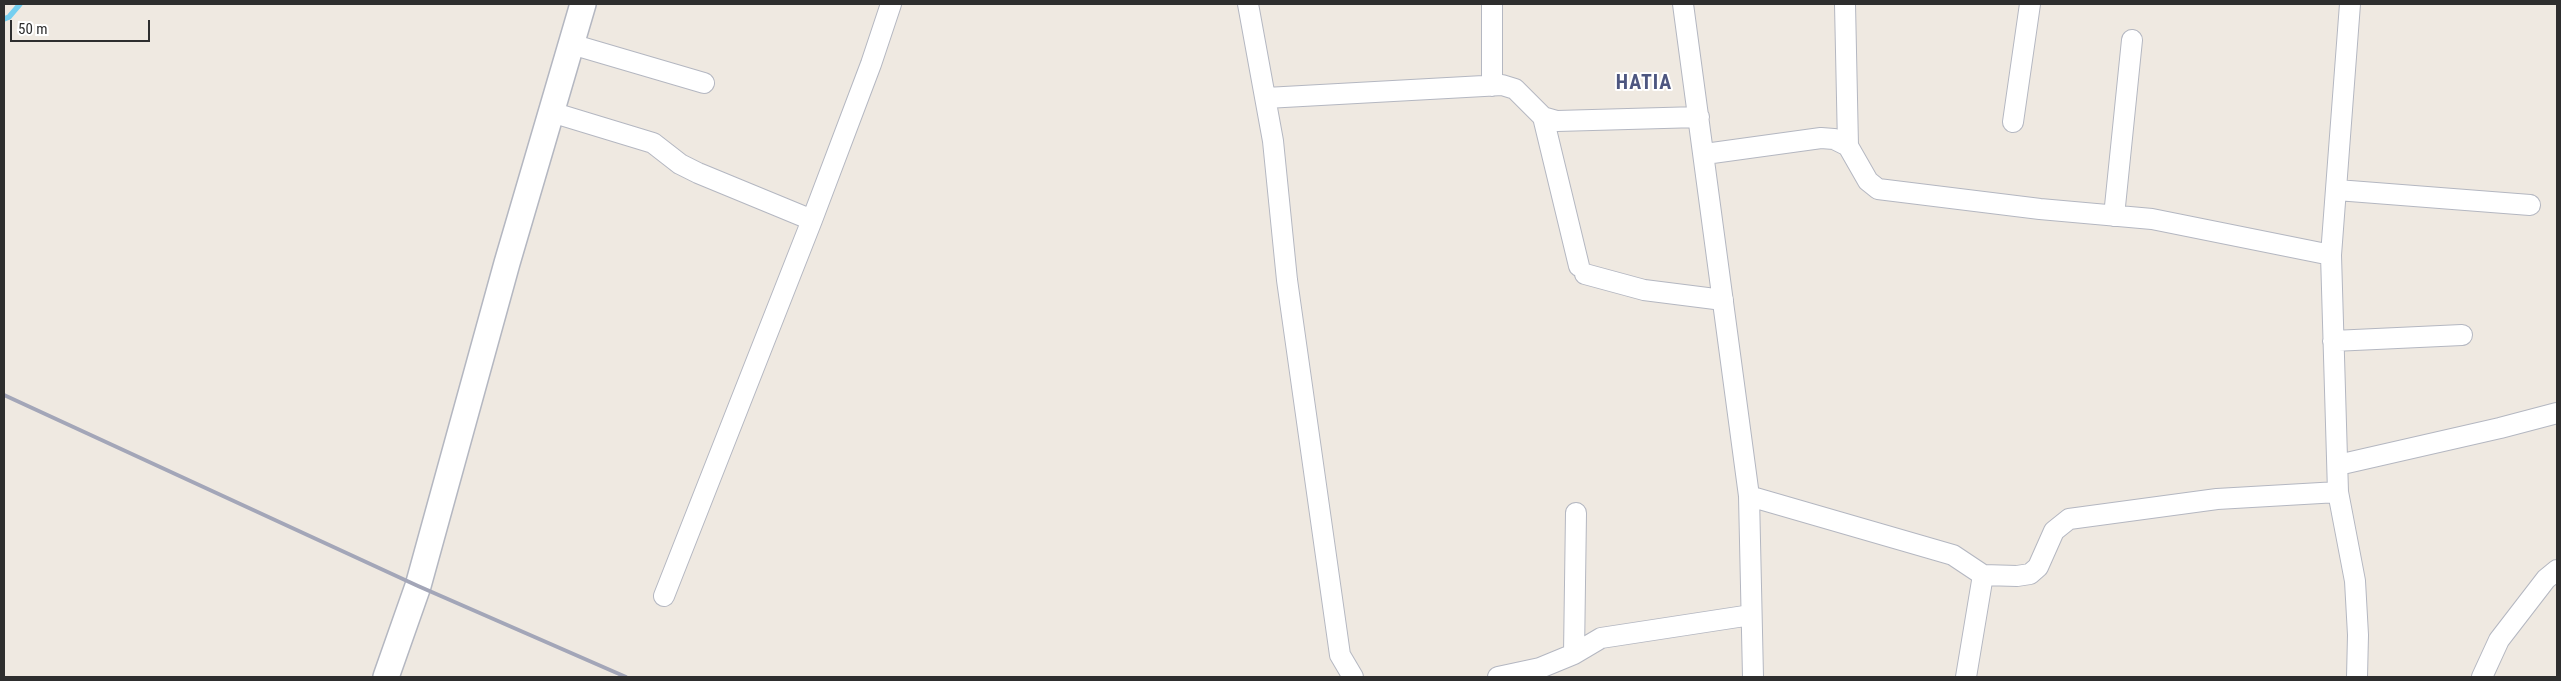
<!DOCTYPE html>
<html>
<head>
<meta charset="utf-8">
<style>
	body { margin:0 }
	#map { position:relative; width:2561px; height:681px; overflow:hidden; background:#efe9e1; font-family:"Roboto Condensed",sans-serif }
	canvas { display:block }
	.frame { position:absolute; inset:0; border:5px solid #2e2e2e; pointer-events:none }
	.scale { position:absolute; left:10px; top:20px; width:140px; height:22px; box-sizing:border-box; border:2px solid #2e2e2e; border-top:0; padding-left:6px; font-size:15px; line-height:18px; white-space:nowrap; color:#2e2e2e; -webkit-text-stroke:4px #fff; paint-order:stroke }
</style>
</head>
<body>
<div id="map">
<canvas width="2561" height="681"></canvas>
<div class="frame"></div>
<div class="scale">50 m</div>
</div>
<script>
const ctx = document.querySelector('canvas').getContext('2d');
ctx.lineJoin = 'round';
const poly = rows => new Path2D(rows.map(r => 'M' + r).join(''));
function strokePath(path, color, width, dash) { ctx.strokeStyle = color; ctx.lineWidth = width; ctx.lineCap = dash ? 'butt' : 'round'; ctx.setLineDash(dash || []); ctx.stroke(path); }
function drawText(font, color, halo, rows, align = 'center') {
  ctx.font = font + ' "Roboto Condensed",sans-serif'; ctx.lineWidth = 4; ctx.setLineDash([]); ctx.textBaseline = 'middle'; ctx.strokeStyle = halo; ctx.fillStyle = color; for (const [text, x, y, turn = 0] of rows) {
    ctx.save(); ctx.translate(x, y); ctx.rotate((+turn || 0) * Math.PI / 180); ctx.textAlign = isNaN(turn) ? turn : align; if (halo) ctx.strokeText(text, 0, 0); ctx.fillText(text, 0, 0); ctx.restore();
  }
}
strokePath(poly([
	[4,19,9,17,20,4]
]), '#75cff0', 5.5);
const minor = poly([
	[1248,4,1273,141,1287,280,1340,655,1353,677],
	[1492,4,1492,86],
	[1683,4,1749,496,1753,677],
	[1845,4,1848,146],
	[2350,4,2331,255,2338,492,2355,581,2358,635,2357,677],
	[571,44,704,83],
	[1266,98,1502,85,1515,89,1543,117,1557,121,1699,117],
	[551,112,653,143,680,164,698,173,812,220],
	[1543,117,1579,266],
	[2013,122,2030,4],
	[1705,154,1821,138,1834,139,1848,146,1868,181,1878,189,2040,209,2152,219,2331,255],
	[2337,190,2530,205],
	[2114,216,2132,40],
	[1585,274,1644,290,1723,300],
	[2333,341,2462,335],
	[2338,465,2500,428,2557,413],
	[1749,496,1953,555,1983,575,2017,576,2030,574,2038,567,2054,531,2069,519,2217,499,2338,492],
	[664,596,812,220,871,64,891,4],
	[1574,654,1576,513],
	[1498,677,1540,668,1574,654,1601,638,1751,615],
	[1966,677,1983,575],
	[2482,677,2499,640,2546,579,2557,570]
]);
const tertiary = poly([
	[386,677,418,586,507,263,583,4]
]);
strokePath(minor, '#b4b7c1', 22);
strokePath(tertiary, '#b4b7c1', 28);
strokePath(minor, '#fff', 20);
strokePath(tertiary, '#fff', 25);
strokePath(poly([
	[4,395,418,586,626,677]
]), '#a3a6b8', 4);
ctx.letterSpacing = '1px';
drawText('bold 20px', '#4d5680', '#fff', [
	["HATIA",1644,84]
]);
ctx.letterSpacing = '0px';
</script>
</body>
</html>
